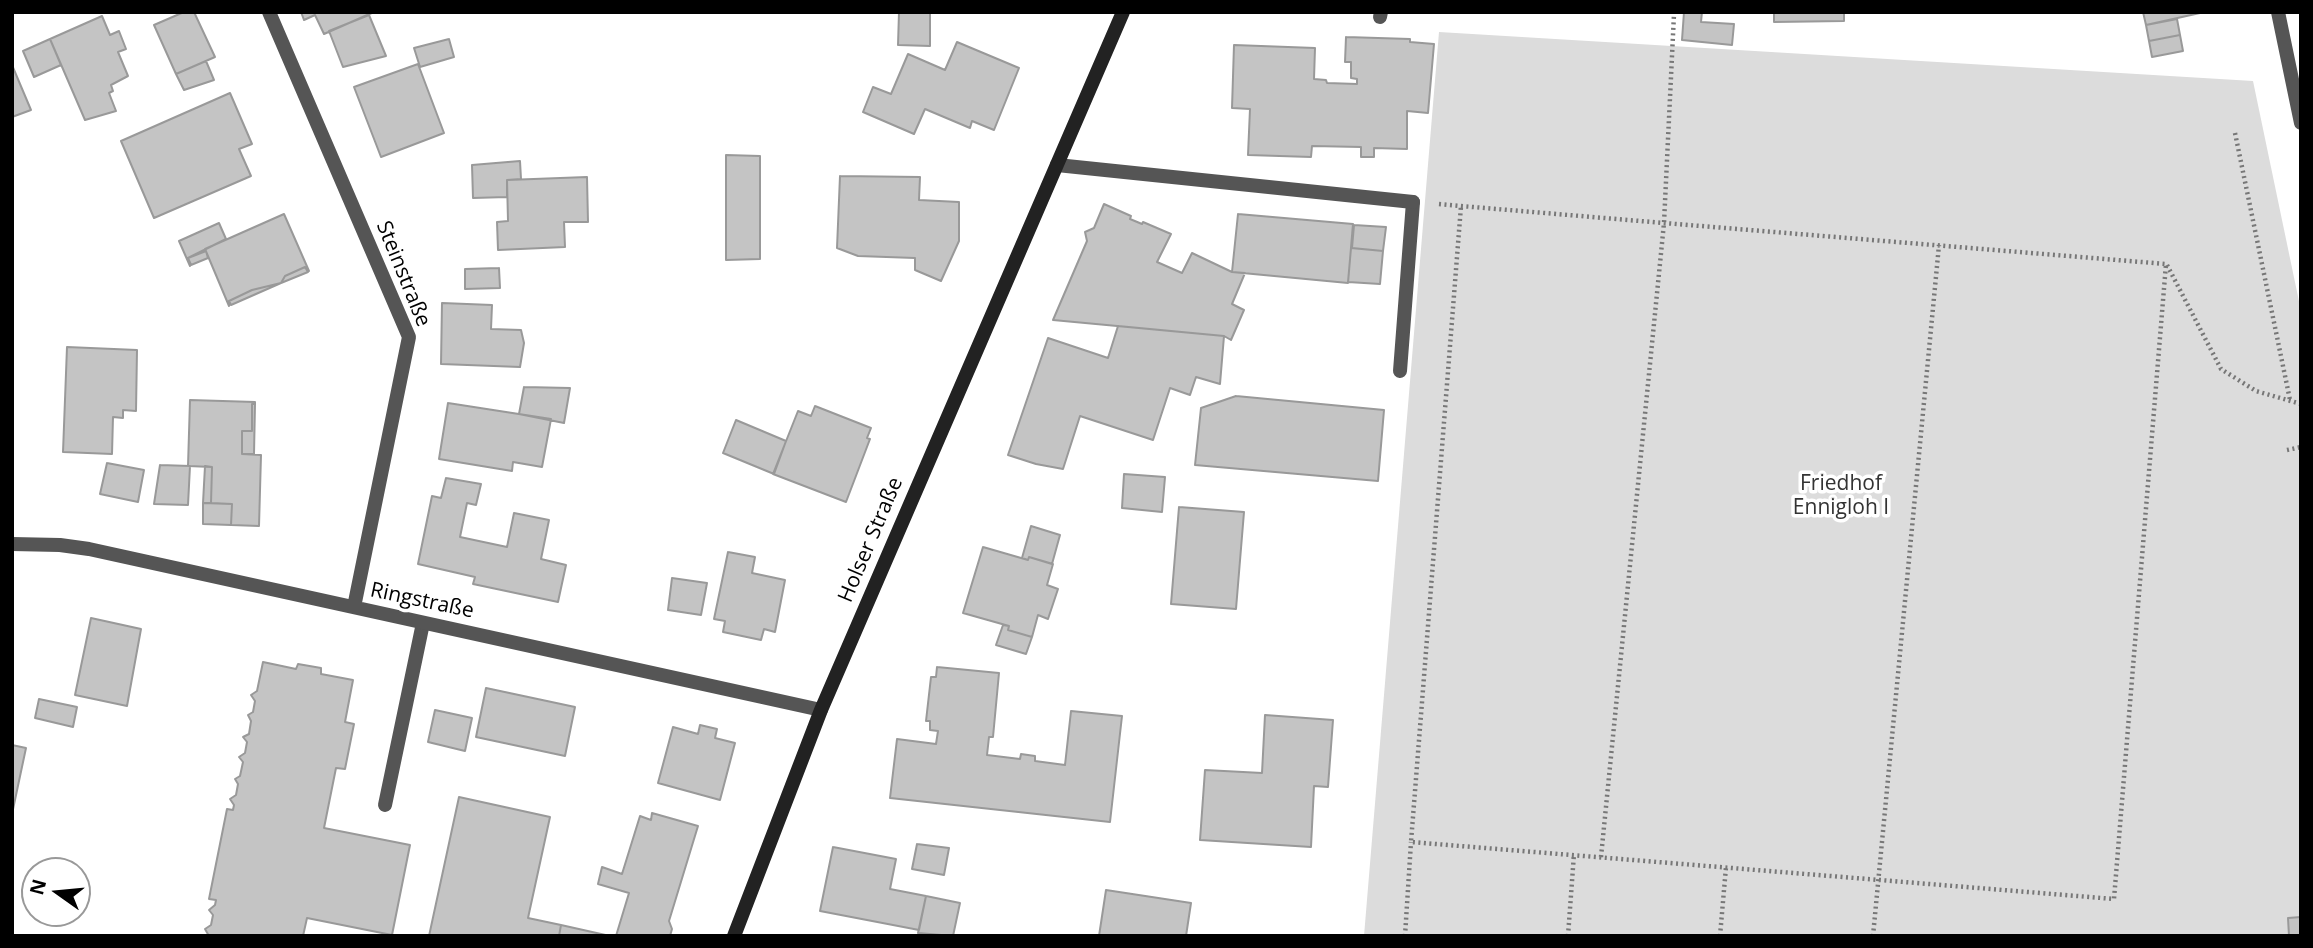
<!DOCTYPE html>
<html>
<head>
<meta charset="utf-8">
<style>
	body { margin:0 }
	#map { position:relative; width:2313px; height:948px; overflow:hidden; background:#fff; font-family:"Open Sans",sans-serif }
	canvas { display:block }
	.frame { position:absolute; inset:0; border:14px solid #000; pointer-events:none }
	.north { position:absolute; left:21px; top:857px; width:70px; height:70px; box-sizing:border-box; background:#fff; border:2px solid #999; border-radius:50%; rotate:285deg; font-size:19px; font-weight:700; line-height:28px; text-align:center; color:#000 }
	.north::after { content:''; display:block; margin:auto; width:24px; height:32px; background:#000; clip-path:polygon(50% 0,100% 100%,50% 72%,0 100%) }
</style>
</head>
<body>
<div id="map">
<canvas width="2313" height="948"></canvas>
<div class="frame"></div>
<div class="north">N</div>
</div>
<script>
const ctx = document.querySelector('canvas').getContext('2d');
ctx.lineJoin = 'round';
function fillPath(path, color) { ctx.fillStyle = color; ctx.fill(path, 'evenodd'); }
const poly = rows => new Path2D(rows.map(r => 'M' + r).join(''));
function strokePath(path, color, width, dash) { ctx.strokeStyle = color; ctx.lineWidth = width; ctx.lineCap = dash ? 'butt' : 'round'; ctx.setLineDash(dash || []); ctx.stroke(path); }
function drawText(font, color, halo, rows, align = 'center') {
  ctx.font = font + ' "Open Sans",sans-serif'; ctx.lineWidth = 7; ctx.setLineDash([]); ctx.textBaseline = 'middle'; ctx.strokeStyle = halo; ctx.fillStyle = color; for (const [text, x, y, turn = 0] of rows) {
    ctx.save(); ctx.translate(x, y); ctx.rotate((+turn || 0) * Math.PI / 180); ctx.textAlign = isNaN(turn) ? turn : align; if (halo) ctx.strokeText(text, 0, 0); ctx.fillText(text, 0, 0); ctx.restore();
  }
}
fillPath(poly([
	[1439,32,2253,81,2301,311,2301,936,1364,936]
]), '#dcdcdc');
const building = poly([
	[184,12,194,12,215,57,176,74,154,25,184,12],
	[301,12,374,12,324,34,315,15,304,20,301,12],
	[899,12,930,13,930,46,898,45,899,12],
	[1684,12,1702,12,1701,22,1734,24,1732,45,1682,40,1684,12],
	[1774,12,1844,12,1844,21,1774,22,1774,12],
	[2143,12,2200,12,2200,13,2146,25,2143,12],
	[369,15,386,56,343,67,329,31,369,15],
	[102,16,110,35,119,31,126,49,118,52,128,76,111,85,113,91,109,93,116,111,85,120,50,39,102,16],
	[2177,19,2180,35,2149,41,2146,25,2177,19],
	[2180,35,2183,51,2152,57,2149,41,2180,35],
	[1346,37,1410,39,1410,42,1434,44,1428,113,1407,111,1407,149,1374,148,1374,157,1361,157,1361,147,1312,146,1311,157,1248,155,1250,109,1232,108,1234,45,1315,48,1314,79,1326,80,1327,83,1357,84,1357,79,1351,78,1351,62,1345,62,1346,37],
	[50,39,61,65,34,77,23,51,50,39],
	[449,39,454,57,420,67,414,48,449,39],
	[957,42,1019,68,994,130,972,121,970,128,925,109,914,134,863,112,873,87,891,94,908,54,945,70,957,42],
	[206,61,214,80,184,90,176,74,206,61],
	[418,64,444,133,381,157,354,87,418,64],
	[12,65,31,110,12,117,12,65],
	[230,93,252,144,239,149,251,176,154,218,121,141,230,93],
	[726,155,760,156,760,259,726,260,726,155],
	[520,161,521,179,507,180,507,197,473,198,472,165,520,161],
	[840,176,920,177,919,200,959,202,959,241,941,281,915,270,915,258,858,256,837,248,840,176],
	[587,177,588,222,564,222,565,247,498,250,497,222,508,221,507,180,587,177],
	[1104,204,1131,216,1130,219,1142,224,1143,222,1171,234,1157,262,1182,273,1192,253,1232,272,1245,273,1232,304,1244,310,1231,340,1224,336,1053,320,1087,241,1085,232,1094,228,1104,204],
	[284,214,309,271,305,267,285,276,281,283,252,290,229,301,229,306,205,249,284,214],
	[1238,214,1353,224,1348,283,1232,272,1238,214],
	[219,223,226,239,188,258,190,266,179,241,219,223],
	[1354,225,1386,227,1383,251,1352,248,1354,225],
	[1351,248,1383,251,1380,284,1348,282,1351,248],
	[206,251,208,258,191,265,188,258,206,251],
	[305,267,308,272,281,283,285,276,305,267],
	[499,268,500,288,465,289,465,269,499,268],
	[281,283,231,305,229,301,252,290,281,283],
	[442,303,492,305,491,329,521,330,524,343,520,367,441,364,442,303],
	[1118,326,1224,336,1220,384,1196,377,1190,395,1170,388,1153,440,1080,416,1063,469,1036,464,1008,455,1048,338,1108,358,1118,326],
	[67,347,137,350,136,411,123,410,123,418,113,417,112,454,63,452,67,347],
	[524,387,570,388,564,423,519,414,524,387],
	[1236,396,1384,410,1378,481,1195,465,1201,408,1236,396],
	[190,400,255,402,255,404,252,404,252,431,242,431,242,454,261,455,259,526,231,525,232,504,211,503,212,467,188,466,190,400],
	[448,403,551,419,542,467,513,462,512,471,439,459,448,403],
	[252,404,255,404,254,454,242,454,242,431,252,431,252,404],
	[815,406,871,428,867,438,870,439,846,502,773,474,798,411,811,416,815,406],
	[736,420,786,441,774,474,723,453,736,420],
	[107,463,144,470,138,502,100,494,107,463],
	[160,465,190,466,188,505,154,504,160,465],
	[205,466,212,467,211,503,203,503,205,466],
	[1124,474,1165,477,1162,512,1122,508,1124,474],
	[446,478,481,484,476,505,467,503,460,537,507,547,514,513,549,520,541,559,566,565,558,602,473,584,475,577,418,564,432,496,441,498,446,478],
	[203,503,232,504,231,525,203,524,203,503],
	[1179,507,1244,512,1236,609,1171,604,1179,507],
	[1031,526,1060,535,1052,564,1029,557,1028,560,1022,558,1031,526],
	[983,547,1028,560,1029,557,1053,564,1047,585,1058,589,1048,619,1038,615,1032,637,1008,630,1009,626,963,613,983,547],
	[728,552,755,557,752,573,785,580,775,632,764,629,761,640,723,632,725,621,714,619,728,552],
	[672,578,707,583,701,615,668,610,672,578],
	[91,618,141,629,127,706,75,695,91,618],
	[1003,625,1009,626,1008,630,1032,637,1026,654,996,645,1003,625],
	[263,662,296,669,298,664,321,668,321,674,353,680,345,722,354,724,345,769,336,768,324,828,410,845,392,935,307,918,303,936,209,936,205,929,211,925,213,915,209,910,215,905,216,900,209,899,227,809,233,810,234,805,230,799,236,795,238,784,235,779,240,776,243,762,239,757,245,753,247,742,243,737,249,734,251,721,248,715,253,712,255,701,251,695,257,691,263,662],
	[937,667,999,673,993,737,989,737,987,755,1020,759,1021,754,1035,756,1035,761,1065,765,1071,711,1122,716,1110,822,890,798,897,739,936,744,938,731,930,730,930,721,926,721,931,677,936,677,937,667],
	[486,688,575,707,565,756,476,737,486,688],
	[39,699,77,707,73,727,35,718,39,699],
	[435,710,472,718,465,751,428,742,435,710],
	[1265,715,1333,720,1328,787,1314,786,1311,847,1200,840,1205,770,1262,773,1265,715],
	[700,725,717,729,715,738,735,743,720,800,658,783,673,727,698,734,700,725],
	[12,745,26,748,12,814,12,745],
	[459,797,550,817,528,918,561,925,559,936,429,936,459,797],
	[652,813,698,826,669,921,672,929,670,936,616,936,629,893,598,884,602,867,622,874,640,816,651,820,652,813],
	[917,844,949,848,944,875,912,869,917,844],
	[833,847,896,859,890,889,926,896,919,930,820,911,833,847],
	[1106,890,1191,903,1186,936,1099,936,1106,890],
	[926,896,960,903,953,936,918,933,926,896],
	[2301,917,2301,936,2289,936,2288,918,2301,917],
	[561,925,610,936,559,936,561,925]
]);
fillPath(building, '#c4c4c4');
strokePath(building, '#999', 2);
strokePath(poly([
	[2235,133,2290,400],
	[1439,204,1461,206,1664,223,2166,264,2114,899,1411,842,1461,206],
	[2167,265,2221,369,2256,391,2301,404],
	[2287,450,2301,447],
	[1601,857,1664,223,1674,14],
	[1405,936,1411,842],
	[1568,936,1574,854],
	[1720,936,1726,867],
	[1873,936,1939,245]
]), '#777', 4.5, [2, 3.5]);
strokePath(poly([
	[1380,17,1381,12],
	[1400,371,1413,202],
	[385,805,423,623]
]), '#555', 14);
strokePath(poly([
	[269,12,409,337,354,607],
	[2278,12,2301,123],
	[1057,165,1413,202],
	[12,544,60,545,89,549,821,710]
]), '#555', 14);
strokePath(poly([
	[734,936,821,710,1123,12]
]), '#222', 14);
drawText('21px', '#000', '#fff', [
	["Steinstraße",403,274,68],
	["Holser Straße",871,540,-67],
	["Ringstraße",422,601,12]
]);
drawText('21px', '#333', '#fff', [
	["Friedhof",1841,484],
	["Ennigloh I",1841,508]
]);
</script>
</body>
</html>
